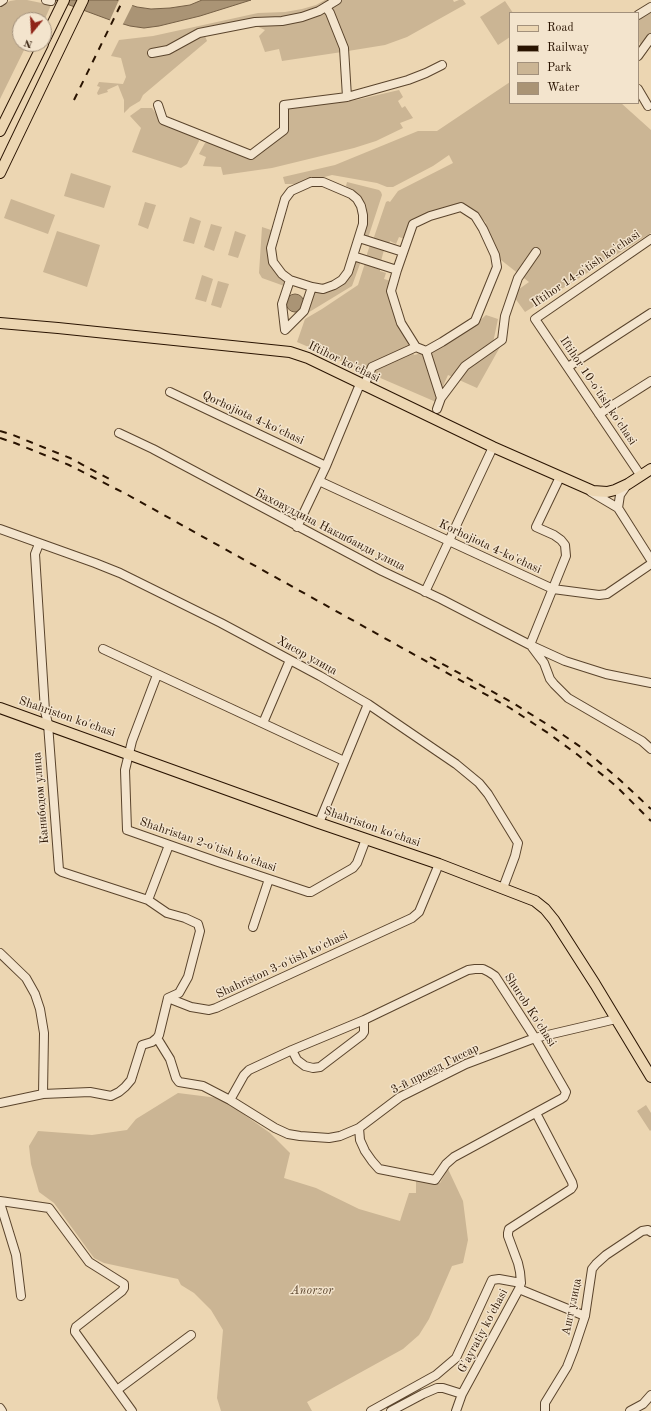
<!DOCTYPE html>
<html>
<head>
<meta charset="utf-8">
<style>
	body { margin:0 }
	#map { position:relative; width:651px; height:1411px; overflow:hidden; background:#ecd6b2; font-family:"Old Standard TT",serif }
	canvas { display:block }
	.legend { position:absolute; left:509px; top:12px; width:130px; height:92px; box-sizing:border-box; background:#f3e4cd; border:1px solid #a2907b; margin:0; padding:5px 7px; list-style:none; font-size:12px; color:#291300 }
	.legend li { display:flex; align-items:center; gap:8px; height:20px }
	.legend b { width:20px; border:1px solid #a2907b }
	.north { position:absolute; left:12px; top:12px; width:40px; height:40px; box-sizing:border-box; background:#f3e4cd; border:1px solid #a2907b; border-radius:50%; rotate:198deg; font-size:11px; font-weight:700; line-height:16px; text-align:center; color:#291300 }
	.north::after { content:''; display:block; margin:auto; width:14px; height:18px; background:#8f2418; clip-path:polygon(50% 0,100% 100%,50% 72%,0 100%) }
</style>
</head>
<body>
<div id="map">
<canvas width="651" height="1411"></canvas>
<ul class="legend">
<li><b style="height:5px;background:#ecd6b2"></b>Road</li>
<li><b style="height:5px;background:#291300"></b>Railway</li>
<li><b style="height:11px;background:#cbb594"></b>Park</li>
<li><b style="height:11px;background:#aa9475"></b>Water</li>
</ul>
<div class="north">N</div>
</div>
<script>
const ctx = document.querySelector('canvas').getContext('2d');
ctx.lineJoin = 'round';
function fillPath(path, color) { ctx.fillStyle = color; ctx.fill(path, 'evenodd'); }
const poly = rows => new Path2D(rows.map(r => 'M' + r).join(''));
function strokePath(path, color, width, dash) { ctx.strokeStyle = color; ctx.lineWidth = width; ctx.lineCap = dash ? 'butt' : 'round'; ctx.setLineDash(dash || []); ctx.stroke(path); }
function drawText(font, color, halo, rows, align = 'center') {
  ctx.font = font + ' "Old Standard TT",serif'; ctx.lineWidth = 3; ctx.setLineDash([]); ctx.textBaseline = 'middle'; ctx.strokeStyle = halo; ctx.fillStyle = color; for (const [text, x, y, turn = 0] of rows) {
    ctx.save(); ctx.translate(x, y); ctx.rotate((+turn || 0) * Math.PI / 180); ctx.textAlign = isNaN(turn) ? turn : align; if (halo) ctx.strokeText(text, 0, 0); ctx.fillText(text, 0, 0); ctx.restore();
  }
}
fillPath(poly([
	[16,0,27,0,51,5,44,21,44,20,20,20,20,44,27,44,0,99,0,6,10,1],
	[325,0,333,0,308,14,203,31,207,41,143,95,140,101,130,107,124,113,124,100,118,85,107,90,108,92,98,95,97,93,100,87,97,86,99,82,123,84,126,77,121,58,111,56,119,40,153,36,258,13,285,12,302,9,316,5],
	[342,0,453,0,454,2,459,0,463,0,466,4,407,37,385,45,348,51,333,9,333,6],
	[505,1,513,13,510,13,510,37,498,45,480,17],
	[651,10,651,33,641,48,638,37,638,18],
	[324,13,329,19,342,52,282,61,279,49,265,52,259,36,265,30,252,24],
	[510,82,510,103,621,103,651,130,651,233,525,312,512,294,529,282,501,260,484,225,486,223,480,216,468,207,427,215,405,239,399,237,396,244,390,241,389,244,373,240,386,202,388,201,390,202,398,191,453,163,449,155,433,166,393,187,387,187,377,183,332,175,298,184,285,184,283,177,335,165,418,131,437,131],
	[399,90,403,97,398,101,402,108,405,106,413,118,400,123,403,128,376,141,354,148,272,168,223,175,221,167,203,166,206,157,199,154,205,143,209,141,253,158,255,157,288,130,287,109,356,100],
	[141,108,152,108,158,117,165,122,198,136,199,141,187,164,181,168,132,152,141,128,130,116],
	[71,173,111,186,104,208,64,196],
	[347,182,379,190,381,192,382,195,368,238,364,236,368,217,366,204,357,193,346,186],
	[11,199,55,215,48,234,4,218],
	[145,202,156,205,148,229,138,225],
	[190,217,201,221,194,244,183,241],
	[211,224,222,227,214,251,204,247],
	[262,227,274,231,271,255,289,281,287,287,262,278,259,273],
	[57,231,100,245,87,287,43,272],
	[235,231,246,235,238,258,228,255],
	[370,245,384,250,381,261,366,257],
	[353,260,361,261,352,286,306,314,314,289,335,287],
	[365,263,380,267,380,271,386,273,384,279,391,281,403,333,414,355,422,353,427,358,432,356,432,353,476,324,486,315,498,319,493,343,500,347,477,388,448,375,436,402,297,342,305,319,322,309,358,285],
	[202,275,213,279,206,302,195,299],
	[218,281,229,284,221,308,211,305],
	[178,1093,218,1098,225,1101,270,1133,290,1153,284,1178,316,1188,359,1209,400,1221,409,1193,416,1193,416,1180,440,1183,448,1169,463,1201,468,1240,463,1263,452,1266,429,1319,419,1335,403,1349,307,1402,312,1411,221,1411,217,1398,223,1330,211,1310,194,1293,181,1285,178,1279,104,1263,94,1258,54,1203,39,1192,31,1164,29,1146,38,1131,92,1135,127,1130,136,1119],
	[646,1105,651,1113,651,1130,650,1131,637,1111]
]), '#cbb594');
const water = poly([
	[56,0,116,0,137,7,151,9,170,8,190,5,202,0,251,0,200,16,159,26,144,28,130,26,110,20,56,0],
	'286 303a9 9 0 1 1 18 0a9 9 0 1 1-18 0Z'
]);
fillPath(water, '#aa9475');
strokePath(water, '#766046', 1);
fillPath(poly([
	[119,0,133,4,122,26,109,22]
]), '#ecd6b2');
const minor = poly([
	[46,0,51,1],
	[0,2,3,0],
	[326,7,330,13,344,48,347,97],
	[638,15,651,7],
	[152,53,168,50,199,33,255,22,282,21,302,17,319,11,337,0],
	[638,56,651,38],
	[638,89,648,106],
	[158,105,163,120,251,155,284,130,284,105,347,97,408,80,426,73,442,65],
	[311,182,323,182,351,194,357,199,361,206,363,215,363,224,348,272,342,280,334,285,323,289,312,287,304,311,285,330,282,304,290,280,282,274,273,262,271,248,285,199,291,191,311,182],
	[359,238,403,252],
	[353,256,397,270],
	[290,280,312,287],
	[416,347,401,323,391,291,397,270,413,224,430,216,461,207,475,216,483,229,495,255,497,267,475,321,442,342,426,351],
	[568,367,651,313],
	[364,386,372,367,416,347,426,351,441,398,437,409],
	[170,392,326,466],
	[441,398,465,366,502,340,505,316,518,278,536,252],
	[599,414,651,381],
	[119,433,153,449,382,571,441,599,530,645,565,661,606,674,651,683],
	[641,476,535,319,651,239],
	[319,481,553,589,599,595,607,594,651,564],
	[591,492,618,508,651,560],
	[618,508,620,495,627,485],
	[297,527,326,466,360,384],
	[0,529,95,563,120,573,221,623,320,676,368,704,456,764,479,783,488,794,518,843,515,856,503,888],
	[39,544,35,554,45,711,48,724,59,870,62,872,148,900,167,913,185,918,198,924,200,931,188,977,179,993,168,998,191,1007,209,1010,216,1008,412,918,419,912,439,864],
	[425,592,493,447],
	[530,645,566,556,565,545,561,540,554,535,536,527,560,477],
	[532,647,544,663,550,679,554,684,568,698,642,741,651,749],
	[103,649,344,761],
	[157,675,132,741,125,770,127,830,218,862,308,892,311,892,353,868,357,863,366,839],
	[263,723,290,660],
	[319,823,368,704],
	[148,900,169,845],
	[253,927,269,879],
	[0,953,26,978,35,994,40,1009,44,1033,43,1094],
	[157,1038,170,1059,176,1078,179,1082,203,1086,230,1100,275,1128,288,1134,300,1136,329,1138,340,1136,359,1128,400,1097,466,1064,535,1038,616,1019],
	[292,1050,297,1060,305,1066,313,1068,320,1067,362,1035,364,1032,364,1020],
	[230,1100,244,1075,249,1070,292,1050,364,1020,468,970,475,969,483,969,489,972,495,976,535,1038,566,1092,564,1097,561,1099,454,1157,446,1164,435,1180,379,1169,372,1161,365,1151,360,1140,359,1128],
	[0,1103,43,1094,90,1092,111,1096,119,1092,125,1087,131,1080,142,1045,152,1042,157,1038,159,1035,168,998],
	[0,1201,49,1208,89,1262,124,1284,124,1288,122,1291,76,1327,75,1330,75,1332,132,1411],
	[0,1203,16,1255,21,1296],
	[519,1289,585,1316],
	[117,1390,191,1335],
	[0,1408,2,1411],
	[371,1411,436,1375,456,1358,492,1280,499,1279,521,1283],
	[391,1411,423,1394,437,1388,443,1388,462,1394],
	[456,1411,462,1394,519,1289,521,1283,520,1272,518,1263,508,1236,508,1233,509,1229,571,1189,573,1186,572,1182,536,1113],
	[545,1411,545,1403,567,1367,574,1349,585,1316,592,1269,596,1264,606,1255,642,1231,648,1230,651,1232],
	[630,1411,643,1404,651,1395]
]);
const major = poly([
	[44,41,64,0],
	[0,131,43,44],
	[0,173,83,0],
	[0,323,58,328,290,352,308,358,493,447,593,491,607,492,615,490,628,484,651,469],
	[0,708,319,823,439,864,535,901,545,909,554,920,595,984,651,1077]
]);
strokePath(minor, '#5a442c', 10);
strokePath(major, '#291300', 12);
strokePath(minor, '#f3e4cd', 8);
strokePath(major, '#ecd6b2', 10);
strokePath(poly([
	[74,100,123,0],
	[0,431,13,435,70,458,113,481],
	[0,438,15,443,69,465,128,495,510,708,548,733,578,755,616,786,651,821],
	[430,657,513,703,553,728,585,750,620,780,651,809]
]), '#291300', 2, [7, 7]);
drawText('12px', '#291300', '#f3e4cd', [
	["Iftihor 14-o'tish ko'chasi",586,269,-34],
	["Iftihor ko'chasi",344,362,26],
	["Iftihor 10-o'tish ko'chasi",598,391,56],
	["Qorhojiota 4-ko'chasi",253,418,25],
	["Баховуддина Накшбанди улица",330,530,27],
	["Korhojiota 4-ko'chasi",490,547,25],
	["Хисор улица",307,656,29],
	["Shahriston ko'chasi",67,717,19],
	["Канибодом улица",41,798,-95],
	["Shahriston ko'chasi",372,827,19],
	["Shahristan 2-o'tish ko'chasi",208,845,19],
	["Shahriston 3-o'tish ko'chasi",282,965,-25],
	["Shurob Ko'chasi",530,1010,57],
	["3-й проезд Гиссар",435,1069,-27],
	["Ашт улица",572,1307,-78],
	["G'ayratiy ko'chasi",483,1331,-62]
]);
drawText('italic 12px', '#5a442c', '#f3e4cd', [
	["Anorzor",312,1291]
]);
</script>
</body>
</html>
